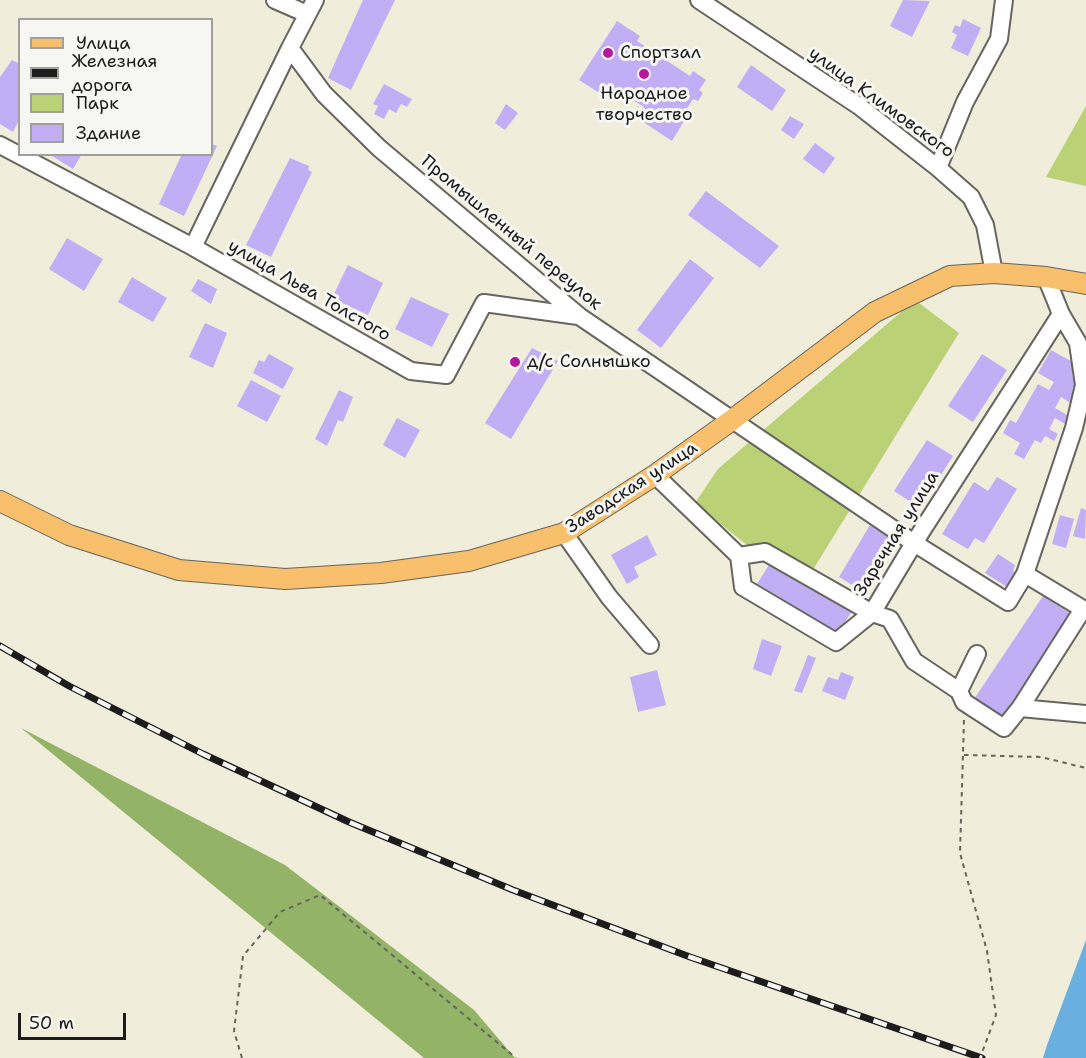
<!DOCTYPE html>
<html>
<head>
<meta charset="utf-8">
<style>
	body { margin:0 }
	#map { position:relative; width:1086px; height:1058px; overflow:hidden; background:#f0eddb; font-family:"Shantell Sans",sans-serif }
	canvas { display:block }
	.legend { position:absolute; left:18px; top:18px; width:195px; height:138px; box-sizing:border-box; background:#f6f6f2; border:2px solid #9f9f9c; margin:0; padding:8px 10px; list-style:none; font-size:18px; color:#1c1c1c }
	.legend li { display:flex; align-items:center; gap:12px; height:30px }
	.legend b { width:30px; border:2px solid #9f9f9c }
	.scale { position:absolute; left:18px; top:1013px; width:108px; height:27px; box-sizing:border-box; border:3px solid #1c1c1c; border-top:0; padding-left:8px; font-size:18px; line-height:21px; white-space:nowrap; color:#1c1c1c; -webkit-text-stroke:4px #f6f6f2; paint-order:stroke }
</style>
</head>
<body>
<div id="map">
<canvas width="1086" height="1058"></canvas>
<ul class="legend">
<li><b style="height:8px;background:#f8bf6c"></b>Улица</li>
<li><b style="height:8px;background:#1c1c1c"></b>Железная дорога</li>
<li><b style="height:16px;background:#bad175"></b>Парк</li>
<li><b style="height:16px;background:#c2aef4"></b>Здание</li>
</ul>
<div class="scale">50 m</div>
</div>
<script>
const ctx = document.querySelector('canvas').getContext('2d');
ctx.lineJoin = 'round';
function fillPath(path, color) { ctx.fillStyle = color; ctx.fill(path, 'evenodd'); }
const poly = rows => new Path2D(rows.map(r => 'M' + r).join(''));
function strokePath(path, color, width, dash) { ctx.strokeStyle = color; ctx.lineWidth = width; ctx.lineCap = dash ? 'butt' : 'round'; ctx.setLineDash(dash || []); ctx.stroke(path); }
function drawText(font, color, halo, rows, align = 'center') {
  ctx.font = font + ' "Shantell Sans",sans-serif'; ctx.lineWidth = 6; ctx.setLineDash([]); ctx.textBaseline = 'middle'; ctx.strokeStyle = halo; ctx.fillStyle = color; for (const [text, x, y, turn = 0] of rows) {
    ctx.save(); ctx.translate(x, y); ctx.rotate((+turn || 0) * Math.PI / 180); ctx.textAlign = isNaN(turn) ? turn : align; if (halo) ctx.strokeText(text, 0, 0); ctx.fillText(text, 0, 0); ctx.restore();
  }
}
fillPath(poly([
	[1086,106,1086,186,1046,177],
	[915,300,959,333,806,581,748,546,695,503,718,469]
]), '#bad175');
fillPath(poly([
	[21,728,285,865,474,1010,515,1058,424,1058]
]), '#93b366');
fillPath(poly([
	[1086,940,1086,1058,1043,1058,1047,1045]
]), '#69b0e0');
fillPath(poly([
	[363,0,395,0,351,90,328,78],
	[903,0,930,1,912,37,890,26],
	[963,19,981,28,968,56,951,48,957,35,952,32,955,25,960,27],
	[617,21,640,36,637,41,690,76,693,71,706,80,699,90,703,93,698,101,693,99,680,119,684,121,672,141,637,118,644,107,608,84,601,94,579,80],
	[12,60,20,64,20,118,13,132,0,124,0,77],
	[751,65,786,90,772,111,737,87],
	[384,84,412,99,407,107,401,104,396,113,389,109,384,119,374,114,378,106,373,104],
	[506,104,518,113,505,130,495,123],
	[790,116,804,124,794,139,781,130],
	[815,143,835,158,824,174,803,159],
	[212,144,217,146,184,216,159,204,182,154,212,154],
	[49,154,82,154,73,169],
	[290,158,309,166,308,170,312,172,271,257,246,245],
	[706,191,779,246,760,268,688,215],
	[67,238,103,259,84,291,49,269],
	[690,259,714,278,661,348,637,330],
	[348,265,383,283,368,315,332,298],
	[132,277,167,298,153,322,118,302],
	[198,279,217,289,211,304,191,291],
	[411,297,449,314,432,347,395,329],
	[205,323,227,333,213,368,189,357],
	[532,348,558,361,511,439,485,423],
	[1051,350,1078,365,1072,376,1078,379,1072,389,1078,393,1072,404,1061,397,1055,408,1069,416,1065,424,1055,418,1049,429,1058,434,1054,441,1045,436,1041,443,1035,440,1024,459,1014,454,1020,443,1003,433,1010,420,1016,423,1038,384,1049,390,1054,382,1038,373],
	[269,354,294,368,283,389,253,373,259,360,264,362],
	[982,354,1007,370,973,422,948,406],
	[251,380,281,396,267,422,237,406],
	[339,390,353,397,343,422,338,420,327,446,315,439],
	[397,418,420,430,405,458,383,445],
	[927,440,953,456,920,508,894,491],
	[997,477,1017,489,984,543,975,538,968,549,942,534,974,482,988,491],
	[1081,508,1086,510,1085,539,1073,536],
	[1060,515,1074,519,1066,548,1052,544],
	[870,525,896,541,865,593,839,577],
	[647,535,657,555,634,567,639,577,627,584,611,555],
	[998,554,1015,565,1013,571,1019,575,1010,589,985,573],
	[770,563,852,611,836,637,754,589],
	[1043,596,1071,614,1000,721,972,702],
	[762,639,782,646,771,676,753,669],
	[808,655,816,658,802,693,794,691],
	[657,670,666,705,638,712,630,677],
	[841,672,854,677,845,700,822,691,828,677,838,680]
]), '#c2aef4');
const minor = poly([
	[275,0,307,14],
	[315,0,290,48,324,94,379,148,579,316,914,543,1008,602,1025,574,1083,609,1020,708],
	[699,0,859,106,938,168,971,197,985,225,994,273],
	[0,145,193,247,411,371,446,375,484,303,578,316],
	[938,168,965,102,999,39,1004,0],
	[193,247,290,48],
	[655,475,739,556,743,587,836,642,872,613,914,543,1061,314],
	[564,533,609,597,650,645],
	[739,556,765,552,872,613,890,619,914,661,959,691,977,654],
	[1025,574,1074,428,1084,385,1078,343,1061,314,1046,277],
	[959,691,964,702,1004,728,1020,708,1086,714]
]);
const major = poly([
	[0,501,69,535,179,570,285,579,381,573,469,561,564,533,655,475,732,420,875,312,950,276,994,273,1046,277,1086,284]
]);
strokePath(minor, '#66655f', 20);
strokePath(major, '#66655f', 22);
strokePath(poly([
	[964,720,960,853,987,951,996,1015,980,1058],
	[964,755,1041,757,1086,768],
	[242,1058,234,1031,243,956,280,912,320,895,516,1058]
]), '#66655f', 2, [4.5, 4.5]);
strokePath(minor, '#fff', 16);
strokePath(major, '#f8bf6c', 20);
const rail = poly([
	[0,646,69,686,203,754,349,822,513,890,690,957,982,1058]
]);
strokePath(rail, '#1c1c1c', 7);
strokePath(rail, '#f6f6f2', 4.5, [14]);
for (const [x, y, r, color] of [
	[608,53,6,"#b5179e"],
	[644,74,6,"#b5179e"],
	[515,362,6,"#b5179e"]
]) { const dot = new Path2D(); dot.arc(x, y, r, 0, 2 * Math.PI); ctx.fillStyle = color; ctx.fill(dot); strokePath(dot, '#f6f6f2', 2); }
drawText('18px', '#1c1c1c', '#f6f6f2', [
	["Спортзал",620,53],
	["Народное",644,94,"center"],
	["творчество",644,115,"center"],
	["д/с Солнышко",527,362]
], 'left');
drawText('18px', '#1c1c1c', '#f6f6f2', [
	["улица Климовского",881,103,36],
	["Промышленный переулок",511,233,40],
	["улица Льва Толстого",309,291,30],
	["Заводская улица",632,488,-33],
	["Заречная улица",897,534,-58]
]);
</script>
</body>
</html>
